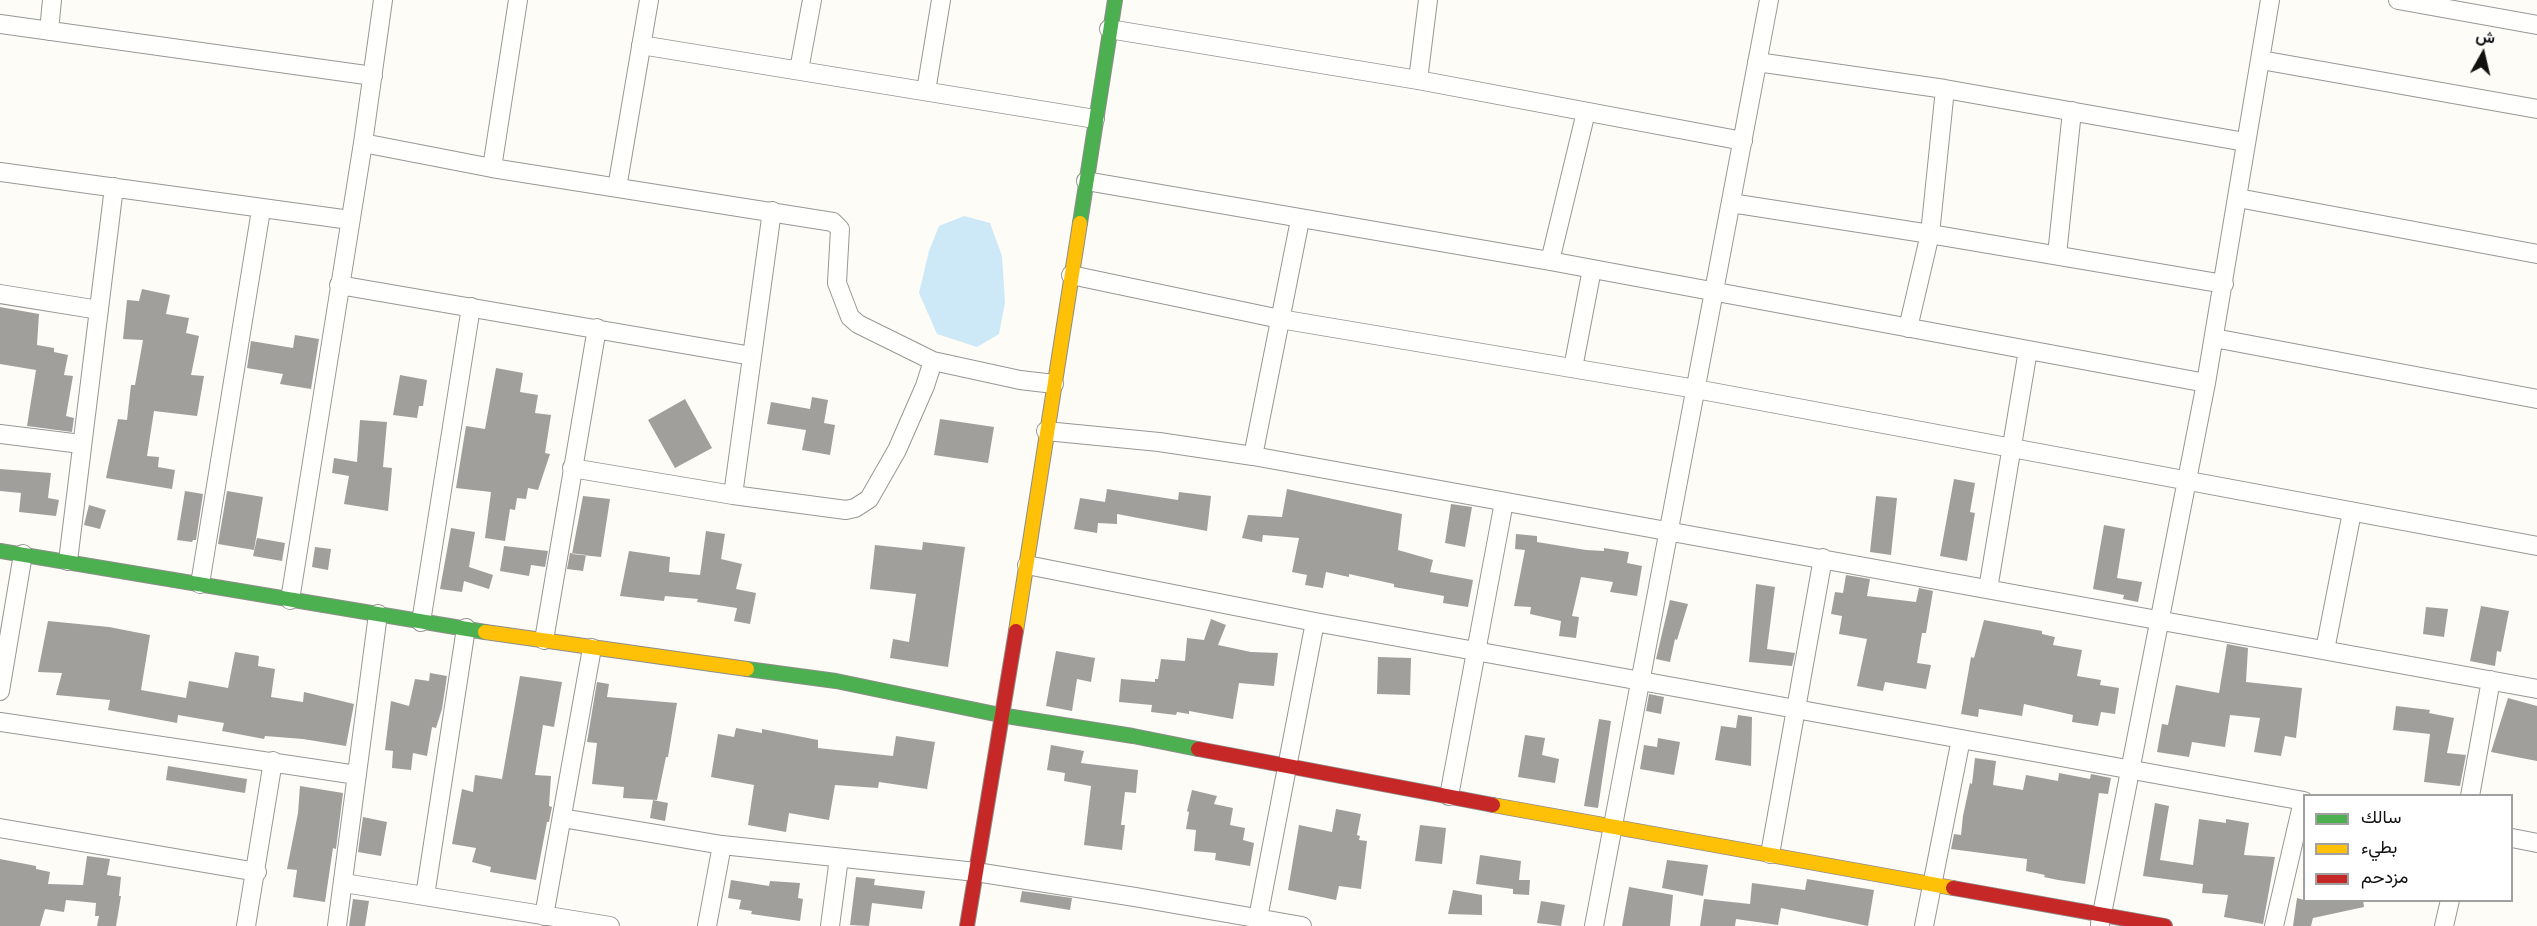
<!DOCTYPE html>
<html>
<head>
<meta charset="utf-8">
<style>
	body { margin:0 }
	#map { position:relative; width:2537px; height:926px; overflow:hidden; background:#fdfcf7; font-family:"Libre Baskerville",Vazirmatn,serif }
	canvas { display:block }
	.legend { position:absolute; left:2303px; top:794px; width:210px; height:108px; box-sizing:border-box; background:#fff; border:2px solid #a0a0a0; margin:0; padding:8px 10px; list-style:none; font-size:18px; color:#111 }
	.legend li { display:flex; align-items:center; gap:12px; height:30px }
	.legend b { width:30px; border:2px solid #a0a0a0 }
	.north { position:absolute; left:2453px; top:24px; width:60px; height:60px; -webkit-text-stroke:4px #fff; paint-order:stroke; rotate:8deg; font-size:16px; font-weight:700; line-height:24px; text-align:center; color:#111 }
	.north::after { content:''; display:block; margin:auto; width:21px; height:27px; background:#111; clip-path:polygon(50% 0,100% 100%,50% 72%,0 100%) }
</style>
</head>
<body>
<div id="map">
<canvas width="2537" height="926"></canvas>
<ul class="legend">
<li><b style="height:8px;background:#4caf50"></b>سالك</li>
<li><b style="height:8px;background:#ffc107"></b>بطيء</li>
<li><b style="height:8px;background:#c62828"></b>مزدحم</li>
</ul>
<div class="north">ش</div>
</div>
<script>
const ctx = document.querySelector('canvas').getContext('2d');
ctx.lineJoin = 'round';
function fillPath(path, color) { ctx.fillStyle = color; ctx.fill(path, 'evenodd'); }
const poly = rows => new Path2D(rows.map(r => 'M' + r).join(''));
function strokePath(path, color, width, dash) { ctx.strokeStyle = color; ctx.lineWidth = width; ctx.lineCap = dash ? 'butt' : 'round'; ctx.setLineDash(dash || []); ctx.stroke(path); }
fillPath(poly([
	[964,216,990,223,1002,256,1005,303,999,334,977,347,937,334,919,293,929,251,939,226]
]), '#cde8f7');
fillPath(poly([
	[142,289,170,295,166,314,189,318,186,333,199,336,191,375,204,376,197,416,154,411,147,456,159,457,158,467,175,470,172,489,106,478,118,419,127,420,131,385,135,385,143,340,123,339,127,300,139,301],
	[0,307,39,314,37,345,54,348,54,352,68,355,64,375,73,376,66,416,74,418,72,432,27,426,36,370,0,364],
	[295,335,319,339,311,389,280,384,283,374,247,368,251,341,293,348],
	[496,368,523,373,520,392,538,395,535,413,551,415,545,453,550,454,538,490,528,488,526,499,517,498,515,510,510,509,505,541,485,538,491,492,456,488,466,426,485,429],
	[400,375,427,380,423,406,419,406,417,418,393,415],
	[812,397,828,400,824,423,835,425,830,455,802,450,806,430,767,424,771,402,810,409],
	[685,399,712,448,675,468,648,420],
	[940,419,994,427,988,463,934,455],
	[360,420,387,422,383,467,392,468,388,511,344,504,349,476,332,473,334,458,357,462],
	[0,469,51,473,48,498,59,500,56,516,19,512,21,493,0,491],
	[1954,479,1975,483,1970,512,1975,513,1967,561,1940,556],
	[1107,489,1178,500,1179,492,1211,496,1207,531,1117,514,1117,524,1098,523,1097,533,1074,529,1080,498,1105,502],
	[1287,489,1402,514,1398,550,1433,560,1430,572,1473,580,1468,607,1443,603,1444,596,1394,587,1394,584,1349,574,1349,577,1326,572,1323,588,1305,585,1307,575,1292,572,1299,538,1263,535,1262,542,1242,538,1248,515,1282,517],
	[185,491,203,494,196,540,193,540,192,542,177,540],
	[227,491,263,497,254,550,218,544],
	[583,496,610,499,601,557,572,554],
	[1876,496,1897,498,1891,555,1870,552],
	[1451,504,1472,507,1465,547,1445,543],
	[89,505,106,510,100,529,84,525],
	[2104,525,2125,529,2117,578,2142,582,2138,602,2123,599,2124,595,2093,589],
	[451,528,475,532,469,567,493,575,489,589,464,581,462,592,440,589],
	[706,531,725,534,721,559,742,564,736,589,756,593,750,624,734,621,737,608,697,602,698,599,665,596,664,601,620,596,629,551,670,557,669,572,700,575],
	[1516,534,1537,536,1537,542,1586,550,1604,551,1604,548,1629,552,1627,563,1642,566,1637,596,1610,592,1613,582,1581,577,1572,616,1579,617,1576,638,1559,636,1561,621,1530,614,1531,607,1514,606,1525,550,1515,549],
	[257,538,285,543,282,561,253,556],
	[923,542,965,547,948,667,890,658,893,639,909,642,916,594,870,589,875,545,922,550],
	[504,546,548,551,545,567,531,565,529,576,500,571],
	[315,547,331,549,328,570,312,567],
	[570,553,586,555,583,571,567,569],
	[1846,575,1870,579,1867,596,1916,602,1919,588,1933,591,1926,633,1922,633,1917,663,1931,665,1926,689,1885,682,1883,691,1857,686,1867,639,1839,634,1842,616,1831,614,1835,592,1843,593],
	[1756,584,1775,587,1767,649,1795,653,1792,666,1749,662],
	[1670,600,1688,604,1677,640,1675,639,1670,662,1656,659],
	[2481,606,2509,611,2501,652,2497,651,2495,666,2470,661],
	[2426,607,2448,609,2444,637,2423,634],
	[1211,619,1226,625,1218,645,1251,652,1278,653,1274,686,1239,683,1233,719,1189,711,1189,714,1177,712,1176,715,1151,712,1152,705,1119,702,1121,679,1155,682,1155,679,1158,679,1161,659,1185,661,1187,638,1204,640],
	[1984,620,2042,631,2042,634,2055,637,2053,645,2082,650,2077,676,2101,680,2100,685,2119,688,2115,714,2101,712,2098,726,2072,722,2073,715,2024,704,2022,716,1979,709,1978,717,1961,714,1971,657,1974,658],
	[48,621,109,627,150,635,141,690,186,698,189,681,228,688,235,652,259,656,258,666,275,669,271,697,303,702,304,692,354,704,346,746,303,739,265,736,264,739,222,731,224,723,178,715,177,723,108,710,110,700,56,695,62,673,38,672],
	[2227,644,2248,648,2246,682,2302,688,2296,738,2285,736,2281,756,2254,752,2260,718,2230,715,2225,747,2192,742,2189,757,2157,752,2162,724,2168,725,2176,685,2219,693],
	[1056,651,1095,658,1091,682,1077,679,1072,711,1046,706],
	[1378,657,1411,658,1410,695,1377,694],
	[430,673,447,676,442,709,436,728,432,727,427,756,413,753,411,770,392,768,393,751,385,750,391,701,409,706,415,679,429,681],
	[520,676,562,682,554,727,543,725,535,775,551,776,549,806,552,807,549,822,547,822,536,880,490,872,491,867,472,862,476,848,452,844,462,789,473,792,475,775,502,779],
	[597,682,609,684,607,697,677,703,668,757,666,757,657,800,623,798,624,787,592,784,597,743,587,742],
	[1649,694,1664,697,1661,714,1646,711],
	[2508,698,2537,706,2537,761,2491,752],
	[2396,706,2430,710,2429,713,2454,718,2447,753,2466,755,2460,786,2424,782,2430,734,2393,730],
	[1738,715,1752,717,1751,766,1715,760,1721,726,1736,728],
	[1599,719,1611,721,1598,808,1584,806],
	[736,728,762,733,762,729,818,740,818,748,893,756,896,736,935,742,927,789,879,782,878,788,835,785,829,820,789,813,786,832,748,825,754,785,711,777,718,734,734,737],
	[1525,735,1545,738,1542,755,1559,759,1555,783,1518,777],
	[1658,738,1680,742,1674,775,1640,769,1644,745,1657,747],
	[1051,745,1084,751,1081,763,1138,770,1136,793,1125,792,1121,825,1125,825,1122,850,1084,845,1091,786,1064,781,1065,773,1047,770],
	[1975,758,1996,761,1993,785,2023,790,2026,775,2058,781,2059,773,2090,779,2091,774,2111,778,2108,794,2099,793,2085,884,2058,880,2044,877,2045,875,2026,871,2027,859,1951,849,1954,834,1961,835,1963,816,1970,783,1972,784],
	[168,766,247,779,245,793,166,780],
	[300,786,343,793,336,849,333,848,325,902,293,897,297,870,287,869,298,813],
	[1192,790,1217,796,1214,804,1233,808,1230,825,1245,828,1243,840,1254,843,1250,866,1215,860,1216,853,1194,851,1196,830,1186,829,1189,812,1187,811],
	[653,800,668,803,665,821,650,818],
	[2155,803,2169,806,2160,860,2193,865,2199,819,2226,823,2226,819,2249,823,2244,855,2275,857,2263,924,2224,917,2228,895,2202,893,2203,884,2143,876],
	[1336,809,1361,814,1357,835,1360,836,1359,840,1367,841,1361,889,1339,886,1336,900,1288,890,1299,825,1332,832],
	[363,817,387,822,381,856,358,852],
	[1420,825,1446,828,1442,864,1415,861],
	[1480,855,1521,861,1519,880,1530,880,1529,895,1513,894,1513,889,1476,884],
	[87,856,110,859,107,875,121,877,119,896,121,896,116,926,97,926,99,916,95,916,96,903,66,900,64,912,45,909,40,926,0,926,0,859,36,866,36,869,50,872,48,884,83,885],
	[1667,860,1708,865,1703,896,1662,888],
	[856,877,875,879,874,885,925,891,922,909,872,903,869,926,850,925],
	[1807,879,1874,890,1868,926,1781,908,1778,925,1736,919,1735,926,1700,926,1704,899,1750,904,1752,883,1805,890],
	[731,880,769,886,770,881,800,883,798,898,803,899,800,921,751,914,752,911,739,909,741,900,728,898],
	[1629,887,1673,895,1670,926,1622,926],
	[1453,890,1482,895,1482,915,1448,914],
	[1022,891,1072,898,1070,910,1020,902],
	[2297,898,2304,900,2363,900,2364,907,2313,918,2311,926,2293,926],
	[353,899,369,901,365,926,349,926],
	[1541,901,1565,905,1561,926,1537,923]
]), '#a19f9c');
const street = poly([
	[2398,0,2537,25],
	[0,24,373,76],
	[1109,29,1418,80,1743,141],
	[49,31,52,0],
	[641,45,1095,119],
	[2261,60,2537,109],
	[1757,62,1945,89,2245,142],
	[799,70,812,0],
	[1418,80,1428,0],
	[926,91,941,0],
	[363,143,492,168,833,222,840,229,837,283,850,317,858,324,933,361,925,386,897,450,869,499,855,508,846,510,733,495,572,468],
	[492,168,518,0],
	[0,172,350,220],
	[1086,181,1550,261,2206,383],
	[617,188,649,0],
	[2238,198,2537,254],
	[1731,203,1930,234,2224,284],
	[2057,255,2072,111],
	[1550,261,1586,112],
	[1071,275,1280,319,1696,389,2537,546],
	[339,285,752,356],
	[0,294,99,310],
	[1908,328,1930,234,1945,89],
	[2214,338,2537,399],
	[933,361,1020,380,1054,384],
	[1573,368,1592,269],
	[1046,431,1159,442,1253,456,2537,689],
	[0,434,81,444],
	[1253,456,1300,220],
	[733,495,772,211],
	[68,561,114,187],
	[1027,565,1315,622,2304,801],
	[200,584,261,210],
	[1988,589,2028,350],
	[290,600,363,143,383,0],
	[421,622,471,307],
	[544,640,597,328],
	[2325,650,2352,512],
	[0,691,23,554],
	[0,722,357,775],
	[1449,796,1504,502],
	[2470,796,2491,680],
	[562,818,722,845,976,872,1135,897,1302,926],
	[0,828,257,872],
	[2512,838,2537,843],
	[1770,854,1823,558],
	[344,883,610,926],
	[425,896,466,628],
	[544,916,592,648],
	[1258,918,1315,622],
	[2100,924,2206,383,2270,0],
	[246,926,273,761],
	[337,926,378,614],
	[707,926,722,845],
	[830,926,839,858],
	[1594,926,1769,0],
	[1924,926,1961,739],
	[2274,926,2303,801],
	[2444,926,2450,900]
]);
const fast = poly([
	[1080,223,1115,0],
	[0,551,485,632],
	[747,669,836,681,1000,715,1133,736,1198,749]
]);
const slow = poly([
	[1016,631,1080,223],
	[485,632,747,669],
	[1493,805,1953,888]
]);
const jam = poly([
	[1198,749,1493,805],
	[1953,888,2165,926],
	[967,926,1016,631]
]);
strokePath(street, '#979795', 20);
strokePath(fast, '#8e8d8b', 16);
strokePath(slow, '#8e8d8b', 16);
strokePath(jam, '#8e8d8b', 16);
strokePath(street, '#fffffe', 18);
strokePath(fast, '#4caf50', 14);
strokePath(slow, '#ffc107', 14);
strokePath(jam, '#c62828', 14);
</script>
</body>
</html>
